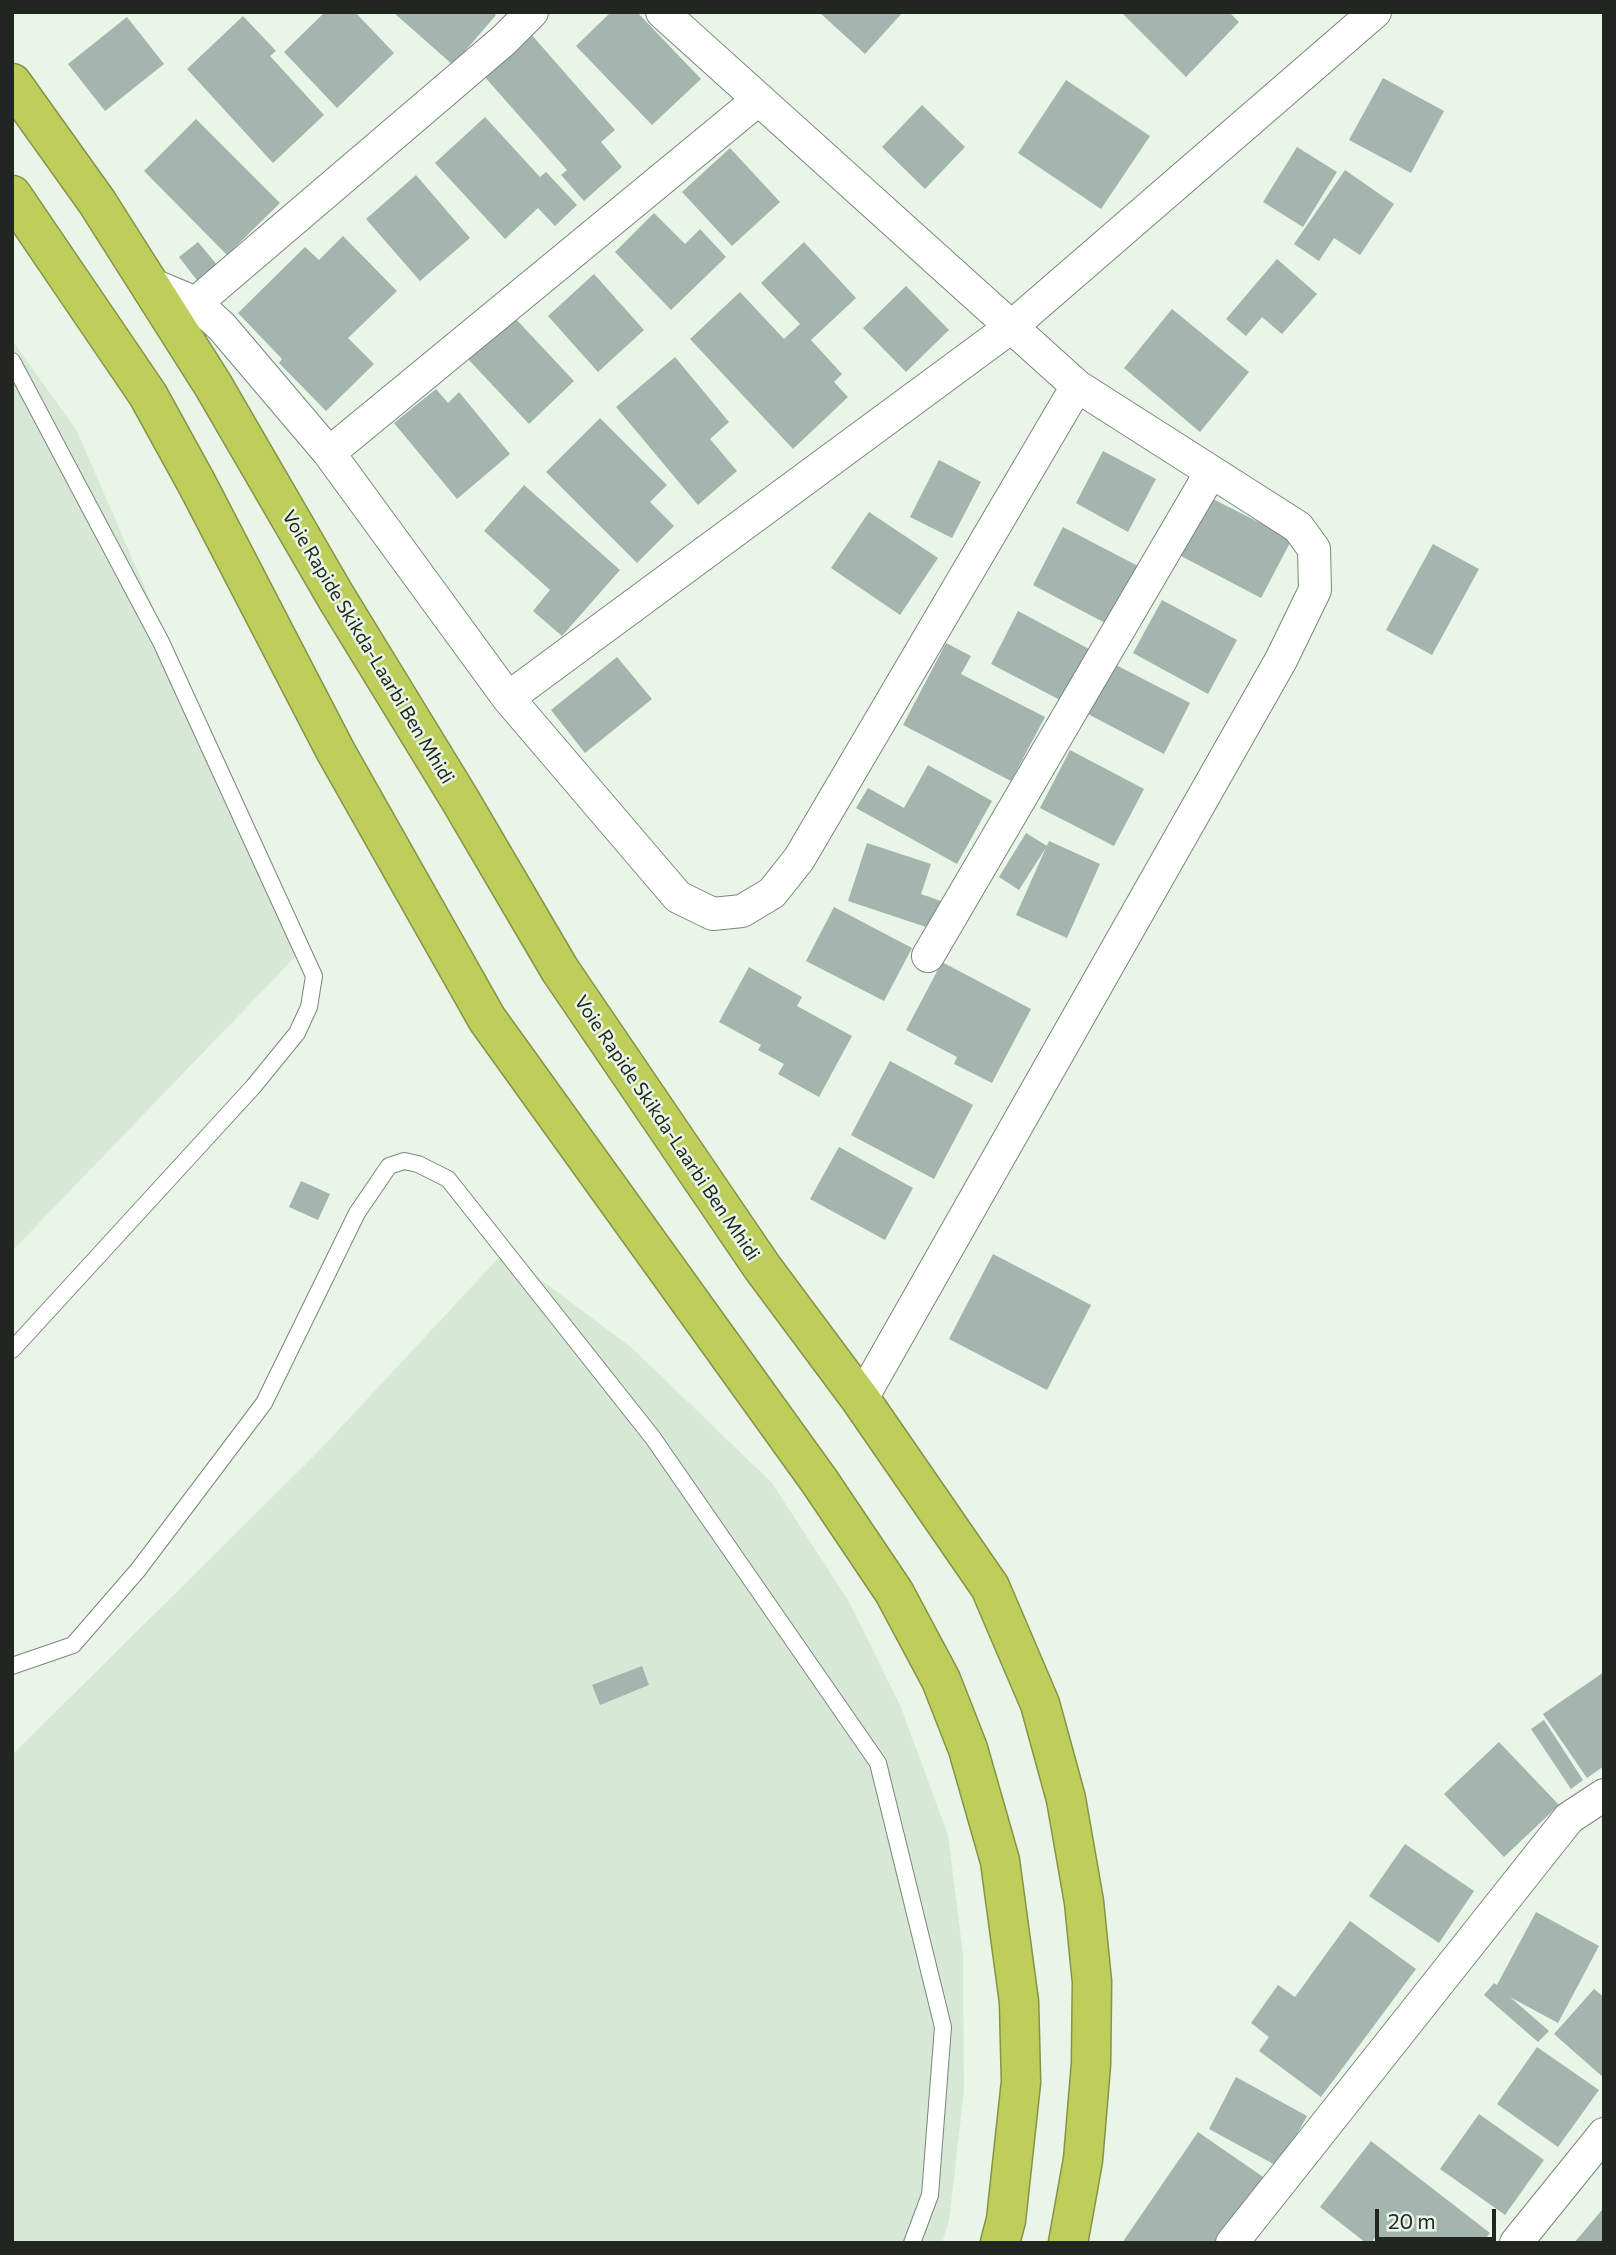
<!DOCTYPE html>
<html>
<head>
<meta charset="utf-8">
<style>
	body { margin:0 }
	#map { position:relative; width:1616px; height:2255px; overflow:hidden; background:#e8f5e7; font-family:Commissioner,sans-serif }
	canvas { display:block }
	.frame { position:absolute; inset:0; border:14px solid #212621; pointer-events:none }
	.scale { position:absolute; left:1375px; top:2209px; width:121px; height:32px; box-sizing:border-box; border:4px solid #212621; border-top:0; padding-left:9px; font-size:21px; line-height:24px; white-space:nowrap; color:#212621; -webkit-text-stroke:5px #e8f5e7; paint-order:stroke }
</style>
</head>
<body>
<div id="map">
<canvas width="1616" height="2255"></canvas>
<div class="frame"></div>
<div class="scale">20 m</div>
</div>
<script>
const ctx = document.querySelector('canvas').getContext('2d');
ctx.lineJoin = 'round';
function fillPath(path, color) { ctx.fillStyle = color; ctx.fill(path, 'evenodd'); }
const poly = rows => new Path2D(rows.map(r => 'M' + r).join(''));
function strokePath(path, color, width, dash) { ctx.strokeStyle = color; ctx.lineWidth = width; ctx.lineCap = dash ? 'butt' : 'round'; ctx.setLineDash(dash || []); ctx.stroke(path); }
function drawText(font, color, halo, rows, align = 'center') {
  ctx.font = font + ' Commissioner,sans-serif'; ctx.lineWidth = 5; ctx.setLineDash([]); ctx.textBaseline = 'middle'; ctx.strokeStyle = halo; ctx.fillStyle = color; for (const [text, x, y, turn = 0] of rows) {
    ctx.save(); ctx.translate(x, y); ctx.rotate((+turn || 0) * Math.PI / 180); ctx.textAlign = isNaN(turn) ? turn : align; if (halo) ctx.strokeText(text, 0, 0); ctx.fillText(text, 0, 0); ctx.restore();
  }
}
fillPath(poly([
	[12,340,77,431,145,588,297,955,12,1251],
	[504,1252,632,1348,772,1483,848,1600,900,1705,948,1835,963,1954,964,2091,949,2220,942,2243,12,2243,12,1755,317,1453]
]), '#d7e9d6');
fillPath(poly([
	[325,12,355,12,394,53,337,108,284,52],
	[393,12,492,12,496,15,453,65],
	[611,12,637,12,701,79,652,125,576,46],
	[819,12,903,12,865,54],
	[1121,12,1229,12,1239,22,1186,77],
	[243,16,276,51,270,56,324,115,273,163,187,69],
	[127,17,164,64,105,111,68,64],
	[530,33,615,130,601,142,622,167,584,201,561,175,567,170,483,75],
	[1383,78,1444,111,1411,173,1349,140],
	[1066,80,1150,136,1101,209,1018,153],
	[922,105,965,147,925,189,882,147],
	[485,117,540,177,546,172,577,205,555,226,538,208,505,239,435,163],
	[196,119,280,203,227,255,144,171],
	[1297,147,1337,172,1303,227,1263,202],
	[730,148,780,202,732,246,682,192],
	[1345,170,1394,204,1360,255,1334,238,1319,261,1294,244],
	[416,175,470,238,420,281,366,219],
	[654,213,685,244,700,229,726,257,671,310,615,252],
	[343,236,397,291,348,338,374,364,326,411,279,363,282,359,238,313,305,247,319,260],
	[198,242,223,272,203,288,179,257],
	[804,242,856,298,811,340,842,374,834,382,848,397,793,449,690,339,740,292,784,339,800,324,761,283],
	[1277,259,1317,294,1282,334,1262,317,1246,336,1226,319],
	[594,274,644,330,598,372,548,316],
	[906,286,949,330,906,372,863,328],
	[1172,309,1249,372,1200,432,1124,368],
	[513,316,574,381,529,424,468,359],
	[675,357,729,422,710,439,737,471,698,505,616,407],
	[436,389,448,403,459,392,510,454,457,499,394,423],
	[600,418,667,485,650,502,674,526,637,563,546,472],
	[1103,451,1156,479,1128,532,1076,503],
	[939,460,981,482,952,538,910,517],
	[524,485,620,570,562,636,533,611,550,590,484,531],
	[1211,498,1292,539,1261,598,1181,556],
	[869,512,938,558,900,615,831,568],
	[1063,527,1138,566,1107,624,1033,585],
	[1433,544,1479,569,1432,655,1386,630],
	[1162,600,1237,640,1208,694,1133,653],
	[1018,611,1089,649,1062,701,991,664],
	[946,643,971,656,961,674,1045,717,1011,781,903,725],
	[617,657,652,699,585,753,551,710],
	[1112,663,1190,703,1164,754,1086,713],
	[1070,750,1144,789,1114,846,1040,808],
	[928,765,992,801,957,864,856,808,868,788,904,808],
	[1026,833,1047,846,1019,890,999,877],
	[1049,841,1100,864,1067,938,1016,915],
	[867,843,931,864,921,894,941,901,932,929,848,901],
	[834,907,912,948,884,1001,806,961],
	[942,962,1031,1009,992,1083,954,1064,957,1057,906,1030],
	[749,967,802,997,797,1006,852,1036,819,1097,778,1074,784,1064,758,1050,761,1045,719,1022],
	[890,1061,973,1105,934,1179,851,1135],
	[839,1147,913,1188,885,1240,810,1199],
	[301,1181,330,1194,318,1220,289,1207],
	[993,1254,1091,1305,1047,1390,949,1339],
	[642,1666,649,1685,600,1705,592,1685],
	[1604,1672,1604,1766,1587,1778,1543,1714],
	[1544,1720,1583,1780,1571,1789,1531,1729],
	[1499,1742,1559,1805,1504,1857,1444,1794],
	[1405,1844,1474,1891,1439,1943,1369,1896],
	[1536,1912,1599,1946,1558,2023,1510,1997,1549,2031,1538,2042,1484,1995,1494,1983,1497,1985],
	[1350,1921,1416,1969,1321,2097,1259,2051,1269,2037,1251,2023,1278,1985,1295,1997],
	[1594,1989,1604,1997,1604,2078,1554,2034],
	[1537,2047,1599,2090,1558,2147,1497,2104],
	[1236,2077,1307,2116,1279,2167,1209,2129],
	[1479,2114,1544,2160,1505,2215,1440,2169],
	[1198,2132,1269,2181,1227,2243,1122,2243],
	[1371,2141,1490,2233,1482,2243,1386,2243,1377,2235,1371,2243,1366,2243,1320,2207],
	[1602,2210,1604,2243,1574,2243]
]), '#a3b5ae');
const lane = poly([
	[12,361,161,642,314,976,309,1007,297,1033,253,1087,12,1350],
	[12,1666,73,1645,138,1570,264,1403,357,1213,389,1166,404,1161,418,1164,448,1179,653,1438,878,1763,943,2027,930,2195,912,2243]
]);
const street = poly([
	[148,283,196,303,222,327,329,453,508,698,1011,327,1375,12],
	[196,303,504,40,532,12],
	[329,453,759,99],
	[508,698,678,897,713,914,742,911,772,893,799,859,1077,386,662,12],
	[928,956,1211,472],
	[861,1400,1281,660,1315,590,1314,549,1298,527,1077,386],
	[1232,2243,1569,1818,1604,1795],
	[1516,2243,1604,2134]
]);
const highway = poly([
	[12,83,97,202,213,385,336,597,459,798,560,970,762,1267,861,1400,990,1587,1040,1704,1066,1799,1084,1902,1092,1982,1091,2064,1083,2160,1068,2243],
	[12,195,148,395,197,484,336,752,487,1019,820,1482,894,1592,941,1680,968,1749,1000,1861,1019,2002,1021,2082,1006,2220,1000,2243]
]);
strokePath(lane, '#7b867a', 18);
strokePath(street, '#7b867a', 34);
strokePath(highway, '#879347', 41);
strokePath(lane, '#fff', 16);
strokePath(street, '#fff', 32);
strokePath(highway, '#bece5b', 38);
drawText('19px', '#212621', '#e8f5e7', [
	["Voie Rapide Skikda-Laarbi Ben Mhidi",368,647,59],
	["Voie Rapide Skikda-Laarbi Ben Mhidi",667,1128,56]
]);
</script>
</body>
</html>
